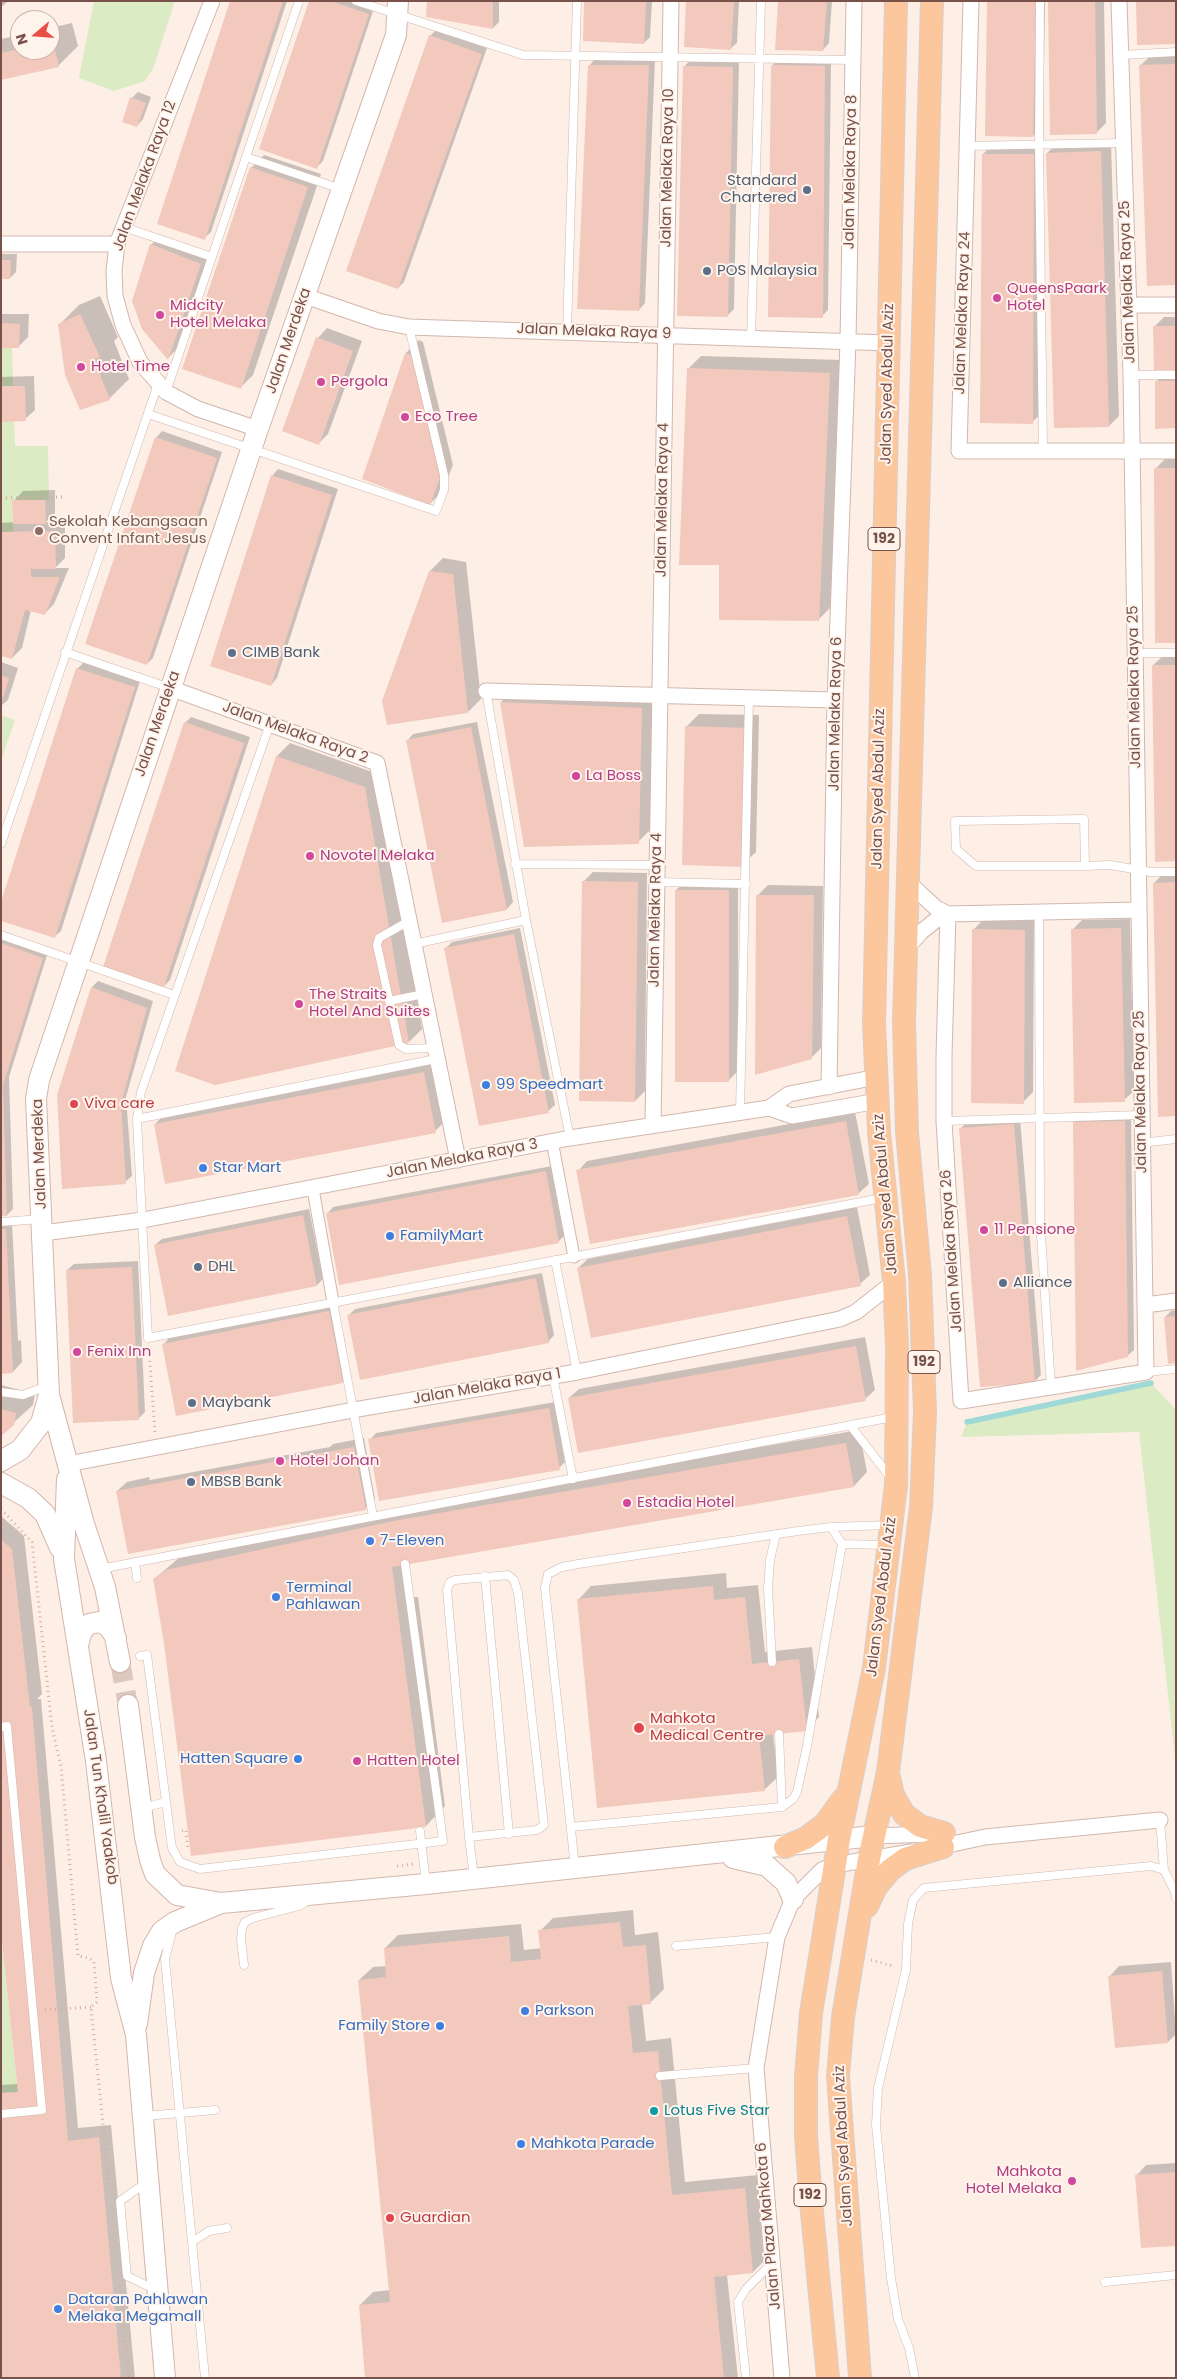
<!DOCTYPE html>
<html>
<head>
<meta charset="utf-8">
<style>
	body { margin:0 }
	#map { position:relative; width:1177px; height:2379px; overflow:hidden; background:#fdefe6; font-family:Poppins,sans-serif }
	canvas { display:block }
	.frame { position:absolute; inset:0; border:2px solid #77514a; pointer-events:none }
	.north { position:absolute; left:10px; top:10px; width:50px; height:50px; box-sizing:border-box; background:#fff4ec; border:1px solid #c9b3ab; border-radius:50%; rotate:252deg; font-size:14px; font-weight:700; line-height:20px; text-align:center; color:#77514a }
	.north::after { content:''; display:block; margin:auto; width:18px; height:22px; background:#e94e49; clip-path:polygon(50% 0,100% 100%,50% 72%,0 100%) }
</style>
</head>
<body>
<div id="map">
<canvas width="1177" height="2379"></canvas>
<div class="frame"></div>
<div class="north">N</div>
</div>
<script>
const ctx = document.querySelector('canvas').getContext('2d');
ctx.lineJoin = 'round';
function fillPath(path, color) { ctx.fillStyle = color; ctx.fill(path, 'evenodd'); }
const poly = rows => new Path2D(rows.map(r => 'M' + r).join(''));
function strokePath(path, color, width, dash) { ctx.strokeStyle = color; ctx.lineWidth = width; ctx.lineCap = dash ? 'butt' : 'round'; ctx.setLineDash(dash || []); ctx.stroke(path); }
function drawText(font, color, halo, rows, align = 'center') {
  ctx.font = font + ' Poppins,sans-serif'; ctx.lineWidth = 4; ctx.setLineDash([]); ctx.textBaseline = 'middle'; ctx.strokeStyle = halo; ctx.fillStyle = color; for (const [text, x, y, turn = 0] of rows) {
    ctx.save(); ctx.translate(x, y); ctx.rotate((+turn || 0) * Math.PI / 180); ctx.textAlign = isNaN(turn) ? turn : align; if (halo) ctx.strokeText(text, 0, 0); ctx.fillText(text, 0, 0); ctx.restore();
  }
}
fillPath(poly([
	[94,1,175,1,153,69,145,81,114,91,79,78],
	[1,348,12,348,13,386,1,386],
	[14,421,15,446,48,446,49,500,12,500,13,532,1,532,1,422],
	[1,715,15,720,1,761],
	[1151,1383,1176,1410,1176,1767,1139,1432,961,1437,967,1422],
	[1,1933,18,2092,1,2093]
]), '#dbebc3');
fillPath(poly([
	[1,1,9,1,1,7],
	[231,1,287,1,211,232,204,238],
	[310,1,354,1,374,8,323,161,317,167],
	[428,1,499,1,499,22,493,28],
	[586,1,652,1,650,37,644,43],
	[688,1,739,1,737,43,730,49],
	[780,1,832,1,829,43,823,50],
	[988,1,1045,1,1043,126,1033,136],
	[1049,1,1104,1,1106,123,1096,133],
	[72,23,78,46,58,66,1,79,1,39,20,35,20,50,50,50,50,28],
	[436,30,487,48,404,282,398,288,430,36],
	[1176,55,1176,283,1140,66,1150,56],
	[595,59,655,59,645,303,639,310,589,66],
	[778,59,831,60,828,310,822,316,772,66],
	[690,60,739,61,734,309,727,316,684,67],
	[138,92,151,97,143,119,137,126,132,98],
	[1111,142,1119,416,1109,426,1047,153,1057,144],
	[993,144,1043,145,1042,413,1032,422,983,154],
	[264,155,321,174,253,375,240,388,251,168],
	[161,235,210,254,177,349,168,358,151,245],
	[1,254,17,254,16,272,10,278,1,278],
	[100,296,118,337,114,341,129,379,109,399,59,325,79,305],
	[1,314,29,314,28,337,18,347,1,347],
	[1164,317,1176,317,1176,369,1154,327],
	[327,328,362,341,328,434,318,444,318,338],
	[419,340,423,342,453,465,443,490,430,504,364,478,406,353],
	[701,356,843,360,832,606,819,619,720,564,688,369],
	[1166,372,1176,372,1176,427,1156,382],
	[34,376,35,410,25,419,1,420,1,377],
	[162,431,222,452,153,658,147,664,156,438],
	[1165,459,1176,459,1176,642,1155,469],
	[278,469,338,489,277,678,271,685,272,476],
	[55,490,55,513,46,522,65,522,65,558,55,568,69,568,54,604,44,614,31,610,22,648,12,658,1,655,1,523,14,522,14,501,23,491],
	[443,558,466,562,481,699,468,712,430,571],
	[1176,655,1176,860,1153,665,1163,656],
	[1,662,18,668,8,700,1,706],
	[84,662,140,681,61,931,54,937,77,669],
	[515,689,655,695,651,829,638,842,501,702],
	[699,714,759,715,756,852,742,865,686,727],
	[191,717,250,737,170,980,164,986,185,723],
	[477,722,513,902,507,909,407,741,413,734],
	[290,743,378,774,422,1029,409,1042,277,756],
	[593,872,647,873,645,1091,635,1101,583,882],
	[1164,873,1176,873,1176,1115,1154,883],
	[686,881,738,881,738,1071,728,1081,676,890],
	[768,885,823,886,821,1048,811,1058,758,895],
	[1130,919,1134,1091,1124,1100,1072,930,1082,920],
	[983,920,1034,920,1033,1092,1023,1102,974,929],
	[520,928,555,1105,548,1111,446,948,452,942],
	[1,935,48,952,9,1077,13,1209,7,1215,1,1215],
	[98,981,153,1001,126,1097,132,1176,125,1182,92,987],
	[437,1059,448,1118,435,1131,155,1124,168,1111],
	[855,1112,869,1184,859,1193,591,1242,578,1171,587,1161],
	[1131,1115,1134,1350,1127,1356,1074,1122,1081,1116],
	[1020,1118,1041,1375,1035,1381,960,1129,967,1122],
	[552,1166,565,1235,559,1241,327,1214,333,1207],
	[857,1207,870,1275,860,1284,578,1268,588,1259],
	[309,1209,323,1279,317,1285,155,1245,162,1239],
	[12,1223,18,1341,21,1340,22,1362,13,1372,1,1373,1,1224],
	[138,1261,145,1412,138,1419,67,1270,74,1264],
	[542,1273,554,1335,548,1342,348,1316,355,1309],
	[335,1306,349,1376,342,1382,163,1345,169,1338],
	[1176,1310,1176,1362,1165,1317,1171,1311],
	[865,1337,875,1390,865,1399,569,1398,579,1389],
	[1,1385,35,1394,33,1405,1,1434],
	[555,1402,565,1462,559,1468,370,1440,376,1433],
	[859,1430,867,1472,854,1486,406,1564,411,1597,418,1597,445,1806,426,1826,192,1855,165,1643,154,1579,180,1557,413,1507],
	[364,1438,375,1499,365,1509,117,1491,127,1482,149,1477,150,1480,330,1447,333,1444],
	[1,1516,24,1536,42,1694,37,1699,41,1699,78,2128,111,2125,135,2378,1,2378,1,2085,18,2084,1,1921],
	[726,1573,727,1588,758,1585,765,1652,812,1647,819,1717,806,1730,773,1733,778,1777,764,1790,578,1600,591,1586],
	[633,1910,635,1935,658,1932,664,1989,651,2002,642,2003,646,2041,671,2038,685,2182,758,2175,766,2259,753,2272,727,2275,738,2378,367,2378,360,2305,373,2292,390,2290,359,1980,373,1967,387,1966,385,1948,398,1935,521,1924,524,1950,542,1948,540,1931,553,1918],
	[1171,1962,1176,2034,1168,2042,1110,1976,1119,1966],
	[1176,2163,1176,2244,1137,2175,1146,2165]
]), '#0003');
strokePath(poly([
	[967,1422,1151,1383]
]), '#9fd9d7', 5.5);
fillPath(poly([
	[230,1,283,1,205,240,157,224],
	[309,1,330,1,369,14,317,169,259,149],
	[427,1,493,1,493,29,426,17],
	[584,1,646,1,644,44,583,41],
	[686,1,734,1,731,50,684,47],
	[778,1,827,1,823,51,775,50],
	[987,1,1036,1,1033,137,985,136],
	[1048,1,1095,1,1097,134,1050,135],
	[1136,1,1176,1,1176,44,1137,45],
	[429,35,482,54,398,289,346,271],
	[53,41,59,67,1,80,1,53,20,49,50,50,50,42],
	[1176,64,1176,285,1147,286,1139,65],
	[588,65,649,65,639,311,577,309],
	[771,65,825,66,823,318,768,317],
	[683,66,733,67,728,317,677,316],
	[130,97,146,103,137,127,122,122],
	[1101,151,1109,427,1054,428,1046,153],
	[982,154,1034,154,1033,424,980,423],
	[250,167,308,187,241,389,182,369],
	[150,244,201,264,168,360,142,329,132,301],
	[1,260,11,260,10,279,1,279],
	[80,314,100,357,94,359,110,400,80,410,65,375,58,324],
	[1,323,20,324,19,348,1,348],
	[1153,326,1176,326,1176,370,1154,370],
	[316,337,353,351,319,445,282,431],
	[405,353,411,355,440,478,430,505,362,479],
	[687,368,830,373,819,621,719,620,719,565,679,565],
	[1155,381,1176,381,1176,428,1155,429],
	[1,386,25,386,26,421,1,422],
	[155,437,217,458,147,665,85,644],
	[1154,468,1176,468,1176,643,1155,643],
	[271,475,332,495,271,686,210,666],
	[12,500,45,500,46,524,13,524],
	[55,531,56,569,31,569,31,577,60,577,45,615,25,610,12,659,1,656,1,532],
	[429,571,453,574,468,713,387,725,382,701],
	[1152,665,1176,665,1176,861,1155,862],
	[76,668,135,687,55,938,1,921,1,902],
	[1,675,9,678,2,701,1,701],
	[500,702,642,708,639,844,524,847],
	[184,722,244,743,164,987,103,967],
	[685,726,746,728,743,867,682,865],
	[471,727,507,910,442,923,406,740],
	[276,756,365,787,409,1043,215,1085,175,1071],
	[582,881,638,882,635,1102,579,1101],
	[1176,882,1176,1116,1158,1117,1153,883],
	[675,890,729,890,729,1082,675,1082],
	[756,895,814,895,812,1059,755,1075],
	[1121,928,1125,1102,1074,1103,1071,929],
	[972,929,1025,930,1024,1104,971,1103],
	[514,934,549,1113,479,1126,444,948],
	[1,943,43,958,3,1085,7,1216,1,1216],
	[91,987,147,1008,121,1104,126,1184,62,1189,57,1095],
	[424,1072,436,1133,165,1184,154,1124],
	[846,1121,859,1195,590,1244,576,1170],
	[1125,1121,1128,1357,1076,1371,1073,1122],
	[1014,1124,1035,1383,980,1387,959,1128],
	[546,1171,559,1243,339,1285,326,1213],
	[303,1215,317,1286,168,1316,154,1245],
	[847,1216,861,1286,591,1338,577,1268],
	[1,1229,6,1229,13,1373,1,1374],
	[132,1267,139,1420,73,1423,66,1270],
	[536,1278,549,1343,360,1380,347,1315],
	[329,1311,343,1383,176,1416,162,1344],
	[1176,1316,1176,1363,1168,1364,1164,1317],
	[856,1346,866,1401,578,1453,568,1398],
	[549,1408,560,1470,379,1501,368,1439],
	[1,1409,16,1413,14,1425,1,1436],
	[846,1443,854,1487,392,1567,426,1827,191,1856,164,1643,153,1579,166,1570,399,1520],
	[354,1447,366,1510,128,1554,116,1491],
	[1,1540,12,1549,30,1707,32,1707,68,2141,99,2137,121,2378,1,2378,1,2093,18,2092,1,1933],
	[713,1586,714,1600,745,1597,752,1664,799,1659,807,1731,759,1736,765,1791,597,1808,577,1599],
	[620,1922,623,1947,646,1945,651,2004,628,2006,633,2053,658,2051,672,2195,745,2188,753,2273,714,2277,724,2378,365,2378,359,2305,390,2302,358,1980,386,1977,384,1948,509,1936,511,1962,541,1959,538,1930],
	[1162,1971,1168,2043,1115,2048,1108,1976],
	[1176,2172,1176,2246,1141,2248,1135,2175]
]), '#f3c8bd');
strokePath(poly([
	[120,1662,128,1705]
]), '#dcc8bf', 20, [20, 10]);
const service = poly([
	[356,1,523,55,853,60],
	[1040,1,1039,145,1043,451],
	[1121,55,1176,52],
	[967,146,1123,143],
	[246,157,341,189],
	[124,227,212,257],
	[567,331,577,1],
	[751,338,761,1],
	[1131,375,1176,375],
	[166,392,299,1],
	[148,414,436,511,444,490,444,475,409,327],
	[65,652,170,688],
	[1134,653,1176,653],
	[486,691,526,920,570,1138],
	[270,724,141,1092,137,1119,148,1338,882,1198],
	[1,844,158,384],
	[515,864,657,865],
	[1085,866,1084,819,955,821,956,849,976,866,1085,866,1110,865,1151,872,1176,872],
	[657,882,746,884],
	[1039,913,1040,1220,1051,1387],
	[409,921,379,938,377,945,399,1045,406,1049,434,1048],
	[1,935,174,995],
	[414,944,526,920],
	[389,1001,424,994],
	[740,1112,749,697],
	[137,1119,436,1059],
	[944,1121,1141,1115],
	[1141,1143,1176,1139],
	[1,1222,41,1219],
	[555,1260,577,1372],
	[333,1302,373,1516],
	[1146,1372,1176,1369],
	[553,1376,573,1479],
	[1,1392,23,1395,47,1386],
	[850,1425,890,1477],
	[842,1544,887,1545],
	[135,1562,137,1578],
	[100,1569,893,1417],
	[485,1576,509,1834],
	[140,1656,147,1655,172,1848,180,1862,200,1869,443,1841,405,1564],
	[772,1662,768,1588,770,1560,776,1534],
	[1,1727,7,1726,42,2110,1,2114],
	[779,1734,782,1807],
	[142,1808,166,1802],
	[1160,1820,1164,1870],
	[571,1827,782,1807,793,1799,797,1792,807,1746,842,1544,831,1527],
	[420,1831,426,1883],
	[469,1837,537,1830,544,1825,518,1593,514,1580,508,1575,455,1580,450,1582,447,1590,469,1837,474,1877],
	[575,1867,545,1588,548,1574,562,1567,578,1564,798,1531,831,1527,890,1525],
	[173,1928,165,1959,205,2378],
	[676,1946,777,1937],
	[244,1965,241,1939,242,1928,245,1922,253,1918,299,1906,307,1901],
	[660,2076,756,2068],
	[145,2116,215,2110],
	[147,2182,120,2201,127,2276,156,2290],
	[192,2242,209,2231,227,2228],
	[1105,2282,1176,2275],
	[746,2378,738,2302,746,2289,772,2263],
	[915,2378,909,2348,898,2319,891,2278,876,2125,878,2088,906,1970,908,1924,913,1900,924,1888,1151,1866,1164,1870,1175,1892,1176,1898]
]);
const pedestrian = poly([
	[552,1141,574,1257],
	[313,1189,333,1302]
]);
const minor = poly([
	[212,1,117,244,114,271,115,296,123,325,140,362,166,392,198,409,258,429],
	[971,1,959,451,1176,451],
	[1,244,117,244],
	[305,296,378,321,409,327,889,343],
	[1129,305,1176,305],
	[170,688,377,763,458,1160],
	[486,691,835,700],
	[909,883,936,908,948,914,1137,910],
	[948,914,944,1056,944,1121,961,1401,1146,1372,1131,375,1119,1],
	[906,949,921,932,936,920,948,914],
	[829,1087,835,700,848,342,854,1],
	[769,1108,792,1116,878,1101],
	[653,1125,671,1],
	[43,1233,143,1220,570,1138,769,1108,789,1094,877,1077],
	[1145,1305,1176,1301],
	[68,1464,353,1410,577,1372,840,1319,856,1312,894,1282],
	[873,1836,932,1834],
	[934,1848,985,1837,1160,1820],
	[782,2378,756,2068,777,1937,793,1899,822,1870,835,1865,911,1852]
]);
const secondary = poly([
	[1,1461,20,1450,41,1423,49,1395],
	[67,1479,64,1559,96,1761,121,1978,136,2035,165,2378],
	[1,1483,28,1498,45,1514,60,1548],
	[78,1645,82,1631,89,1624,99,1622,108,1626,116,1638],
	[120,1662,105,1587,84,1524,49,1395,36,1099,39,1080,258,429,389,55,396,35,398,1],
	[128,1705,145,1837,150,1860,155,1874,177,1895,221,1903,426,1884,873,1836],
	[733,1858,767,1866,786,1883,793,1899],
	[137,2024,144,1973,153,1946,162,1931,175,1922,221,1903]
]);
const primary = poly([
	[888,1773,893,1795,904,1814,920,1826,944,1833],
	[785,1847,806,1838,825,1824,843,1799],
	[867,1906,876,1887,890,1870,905,1859,943,1847],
	[828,2378,811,2202,806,2136,806,2077,811,2013,839,1839,874,1668,896,1485,897,1346,894,1282,879,1132,874,1024,896,1],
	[860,2378,838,2076,843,2017,869,1859,888,1772,921,1507,925,1412,920,1275,907,1132,904,1022,932,1]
]);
strokePath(service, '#d1b7ae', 9);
strokePath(pedestrian, '#d1b7ae', 13);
strokePath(minor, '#d1b7ae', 17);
strokePath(secondary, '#d4b6ac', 22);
strokePath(primary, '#d9cecc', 24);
strokePath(poly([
	[1,498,62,497],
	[149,1351,155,1432],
	[1,1509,32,1542,52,1728,61,1766,78,1956,89,1958,94,1962,97,2002,91,2007,110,2193],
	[182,1831,186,1830,188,1850],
	[397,1866,413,1864],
	[871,1960,893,1966],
	[45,2010,91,2007],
	[120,2286,129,2378]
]), '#d8ab9f', 3, [1, 4]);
strokePath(service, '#fff', 8);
strokePath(pedestrian, '#fff', 11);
strokePath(minor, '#fff', 15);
strokePath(secondary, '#fff', 20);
strokePath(primary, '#fcc79d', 22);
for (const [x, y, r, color] of [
	[807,190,5,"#5c6f8a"],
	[707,271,5,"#5c6f8a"],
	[997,298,5,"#d1479c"],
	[160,315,5,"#d1479c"],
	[81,367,5,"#d1479c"],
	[321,382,5,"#d1479c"],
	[405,417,5,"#d1479c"],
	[39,531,5,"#8d6e63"],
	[232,653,5,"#5c6f8a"],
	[576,776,5,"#d1479c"],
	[310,856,5,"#d1479c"],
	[299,1004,5,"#d1479c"],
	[486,1085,5,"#3f7fe0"],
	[74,1104,5,"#e0444e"],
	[203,1168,5,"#3f7fe0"],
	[984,1230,5,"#d1479c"],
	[390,1236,5,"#3f7fe0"],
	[198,1267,5,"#5c6f8a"],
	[1003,1283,5,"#5c6f8a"],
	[77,1352,5,"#d1479c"],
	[192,1403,5,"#5c6f8a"],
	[280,1461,5,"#d1479c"],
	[191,1482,5,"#5c6f8a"],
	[627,1503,5,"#d1479c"],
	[370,1541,5,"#3f7fe0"],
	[276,1597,5,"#3f7fe0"],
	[639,1728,6,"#e0444e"],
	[298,1759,5,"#3f7fe0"],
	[357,1761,5,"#d1479c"],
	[525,2011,5,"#3f7fe0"],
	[440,2026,5,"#3f7fe0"],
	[654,2111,5,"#0f9aa8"],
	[521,2144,5,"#3f7fe0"],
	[1072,2181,5,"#d1479c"],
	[390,2218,5,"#e0444e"],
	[58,2309,5,"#3f7fe0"]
]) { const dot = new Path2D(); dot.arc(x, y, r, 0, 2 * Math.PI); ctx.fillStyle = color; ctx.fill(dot); strokePath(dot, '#fff4ec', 2); }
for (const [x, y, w] of [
	[884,539,32],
	[924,1362,32],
	[810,2195,32]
]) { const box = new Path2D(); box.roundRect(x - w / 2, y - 11.5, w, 23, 4); ctx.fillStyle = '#fff4ec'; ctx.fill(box); strokePath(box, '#77514a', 1); }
drawText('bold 14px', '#77514a', null, [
	["192",884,539],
	["192",924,1362],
	["192",810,2195]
]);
drawText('15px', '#77514a', '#fff4ec', [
	["Jalan Melaka Raya 10",668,168,-89],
	["Jalan Melaka Raya 8",851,172,-89],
	["Jalan Melaka Raya 12",145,176,-70],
	["Jalan Melaka Raya 25",1128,282,-92],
	["Jalan Melaka Raya 24",963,313,-88],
	["Jalan Melaka Raya 9",594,332,2],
	["Jalan Merdeka",289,341,-71],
	["Jalan Syed Abdul Aziz",888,384,-89],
	["Jalan Melaka Raya 4",663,500,-89],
	["Jalan Melaka Raya 25",1135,687,-91],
	["Jalan Melaka Raya 6",836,714,-89],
	["Jalan Merdeka",158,724,-71],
	["Jalan Melaka Raya 2",295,733,20],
	["Jalan Syed Abdul Aziz",879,789,-89],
	["Jalan Melaka Raya 4",656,910,-89],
	["Jalan Melaka Raya 25",1141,1092,-91],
	["Jalan Merdeka",40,1154,-92],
	["Jalan Melaka Raya 3",462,1159,-11],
	["Jalan Syed Abdul Aziz",886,1194,-95],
	["Jalan Melaka Raya 26",952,1251,-94],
	["Jalan Melaka Raya 1",487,1387,-10],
	["Jalan Syed Abdul Aziz",882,1597,-83],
	["Jalan Tun Khalil Yaakob",100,1797,82],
	["Jalan Syed Abdul Aziz",844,2146,-93],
	["Jalan Plaza Mahkota 6",769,2226,-95]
]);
drawText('15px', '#4e5e75', '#fff4ec', [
	["Standard",797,181,"right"],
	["Chartered",797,198,"right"],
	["POS Malaysia",717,271],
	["CIMB Bank",242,653],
	["DHL",208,1267],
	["Alliance",1013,1283],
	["Maybank",202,1403],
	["MBSB Bank",201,1482]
], 'left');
drawText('15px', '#b23c85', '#fff4ec', [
	["QueensPaark",1007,289],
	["Hotel",1007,306],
	["Midcity",170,306],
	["Hotel Melaka",170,323],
	["Hotel Time",91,367],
	["Pergola",331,382],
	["Eco Tree",415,417],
	["La Boss",586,776],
	["Novotel Melaka",320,856],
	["The Straits",309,995],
	["Hotel And Suites",309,1012],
	["11 Pensione",994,1230],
	["Fenix Inn",87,1352],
	["Hotel Johan",290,1461],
	["Estadia Hotel",637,1503],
	["Hatten Hotel",367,1761],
	["Mahkota",1062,2172,"right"],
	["Hotel Melaka",1062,2189,"right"]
], 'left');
drawText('15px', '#785e54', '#fff4ec', [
	["Sekolah Kebangsaan",49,522],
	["Convent Infant Jesus",49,539]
], 'left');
drawText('15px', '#366cbe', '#fff4ec', [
	["99 Speedmart",496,1085],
	["Star Mart",213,1168],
	["FamilyMart",400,1236],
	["7-Eleven",380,1541],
	["Terminal",286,1588],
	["Pahlawan",286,1605],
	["Hatten Square",288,1759,"right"],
	["Parkson",535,2011],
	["Family Store",430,2026,"right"],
	["Mahkota Parade",531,2144],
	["Dataran Pahlawan",68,2300],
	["Melaka Megamall",68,2317]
], 'left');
drawText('15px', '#be3a42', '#fff4ec', [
	["Viva care",84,1104],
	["Mahkota",650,1719],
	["Medical Centre",650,1736],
	["Guardian",400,2218]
], 'left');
drawText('15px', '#0d838f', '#fff4ec', [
	["Lotus Five Star",664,2111]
], 'left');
</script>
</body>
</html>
